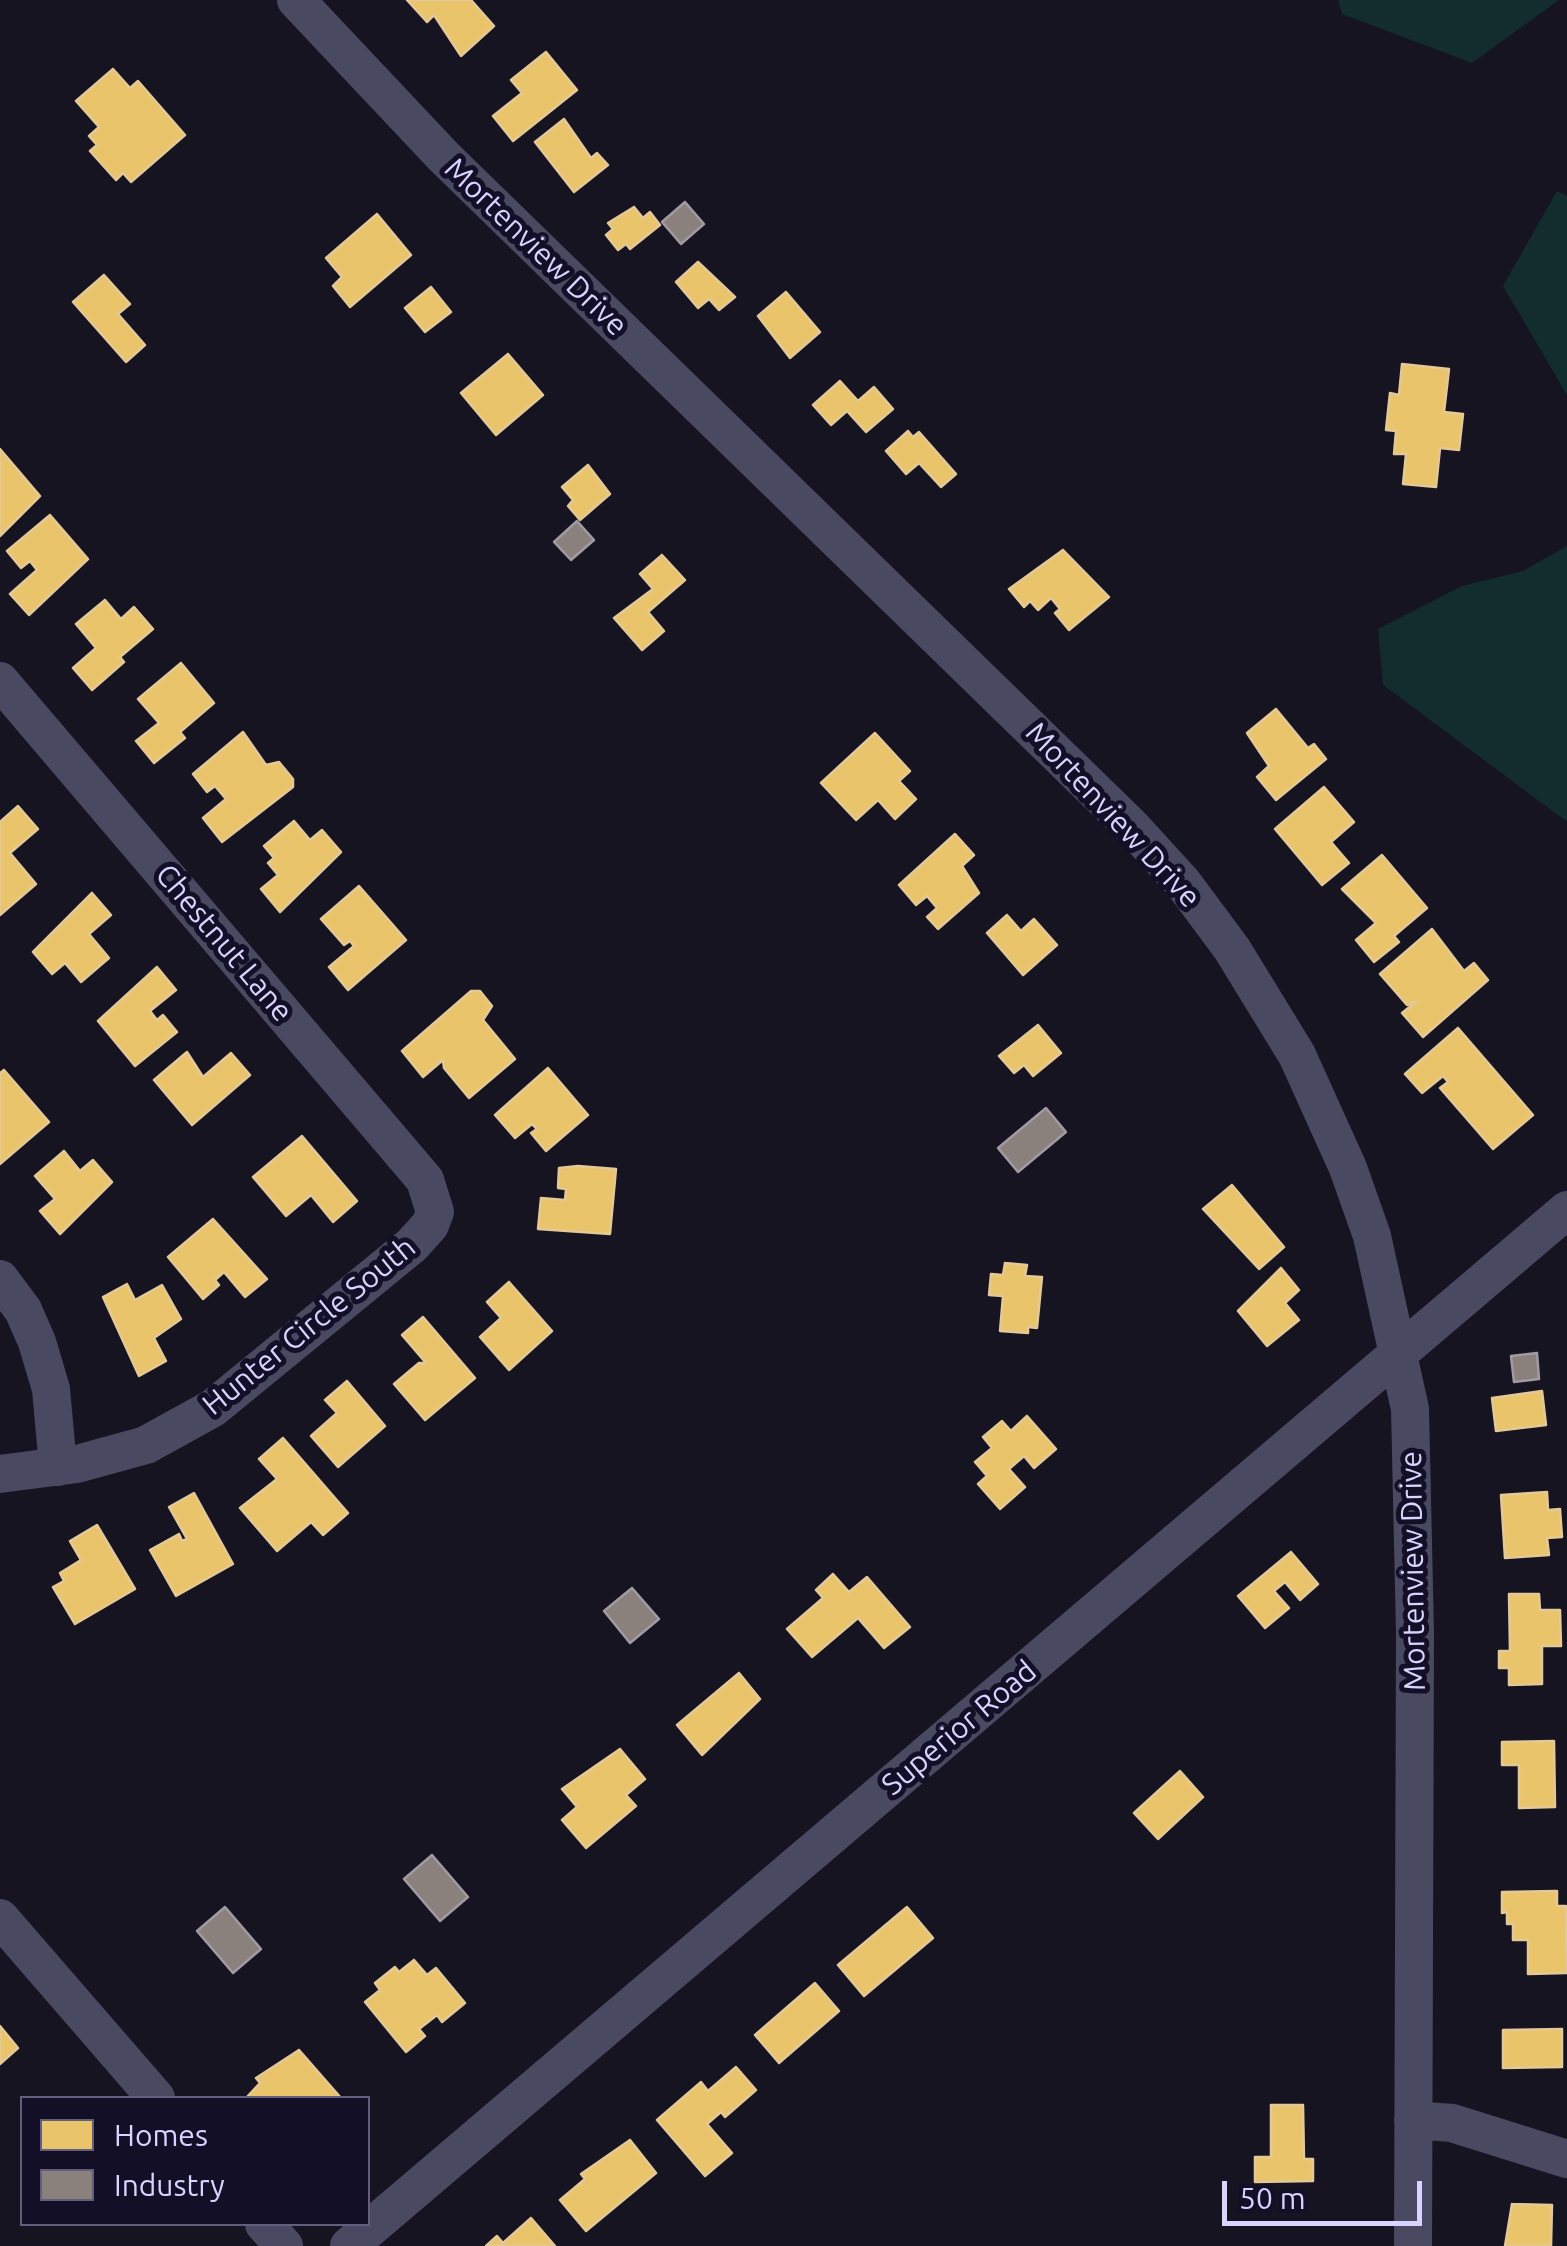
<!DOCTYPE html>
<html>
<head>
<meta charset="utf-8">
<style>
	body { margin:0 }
	#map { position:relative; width:1567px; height:2246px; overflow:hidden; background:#161421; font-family:Ubuntu,sans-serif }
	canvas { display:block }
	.legend { position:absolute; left:20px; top:2096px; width:350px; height:130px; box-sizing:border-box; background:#130f26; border:2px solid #625e7d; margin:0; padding:12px 18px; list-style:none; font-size:30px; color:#d9d4ff }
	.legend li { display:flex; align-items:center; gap:20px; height:50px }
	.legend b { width:50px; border:2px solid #625e7d }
	.scale { position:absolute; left:1222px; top:2181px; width:200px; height:45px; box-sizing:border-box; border:5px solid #d9d4ff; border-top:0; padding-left:12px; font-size:30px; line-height:35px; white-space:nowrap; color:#d9d4ff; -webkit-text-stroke:8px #130f26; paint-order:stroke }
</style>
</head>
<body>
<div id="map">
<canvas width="1567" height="2246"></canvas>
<ul class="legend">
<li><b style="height:28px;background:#e9c46a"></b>Homes</li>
<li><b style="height:28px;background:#8a817c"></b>Industry</li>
</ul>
<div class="scale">50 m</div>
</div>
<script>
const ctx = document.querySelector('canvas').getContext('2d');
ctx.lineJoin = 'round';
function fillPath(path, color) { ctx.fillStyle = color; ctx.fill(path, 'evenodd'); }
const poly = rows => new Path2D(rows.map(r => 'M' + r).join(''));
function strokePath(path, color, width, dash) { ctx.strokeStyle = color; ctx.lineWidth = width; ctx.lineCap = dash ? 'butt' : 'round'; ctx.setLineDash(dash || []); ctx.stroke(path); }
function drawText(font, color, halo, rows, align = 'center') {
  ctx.font = font + ' Ubuntu,sans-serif'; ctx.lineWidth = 10; ctx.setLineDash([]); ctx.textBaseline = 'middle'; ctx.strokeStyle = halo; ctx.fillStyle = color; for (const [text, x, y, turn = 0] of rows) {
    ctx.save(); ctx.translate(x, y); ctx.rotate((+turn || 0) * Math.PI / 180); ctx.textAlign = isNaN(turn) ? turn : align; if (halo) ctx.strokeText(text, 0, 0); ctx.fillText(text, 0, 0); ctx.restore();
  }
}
fillPath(poly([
	[1338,0,1559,0,1472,63,1342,14],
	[1557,191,1567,196,1567,395,1503,286],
	[1567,546,1567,820,1566,821,1383,685,1378,629,1462,586,1523,571]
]), '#132c2d');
const homes = poly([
	[407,0,471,0,494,26,461,56,434,15,427,22,407,0],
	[546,52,577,90,513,141,493,116,522,93,511,80,546,52],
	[113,69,130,88,138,81,185,135,131,182,123,173,116,180,90,151,97,145,89,136,99,127,76,101,113,69],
	[564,119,591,158,597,153,608,165,574,192,535,142,564,119],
	[634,207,643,218,650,212,660,225,630,249,626,244,618,250,606,235,613,229,608,223,634,207],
	[377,214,411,255,350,307,333,286,342,277,326,258,377,214],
	[698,262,735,297,719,310,709,299,698,308,676,282,698,262],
	[104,275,130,304,118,314,145,345,126,362,73,302,104,275],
	[431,287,451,312,425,332,405,308,431,287],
	[786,292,820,332,790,358,758,316,786,292],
	[508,354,543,395,496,435,461,393,508,354],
	[1402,364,1449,369,1444,412,1463,414,1459,450,1440,448,1436,487,1403,484,1406,454,1394,454,1396,431,1386,430,1390,393,1399,395,1402,364],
	[840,381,858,401,874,387,893,409,866,432,847,411,831,425,813,405,840,381],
	[908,431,913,437,919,432,956,474,941,487,919,463,906,474,886,451,908,431],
	[0,449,40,496,0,536,0,449],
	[588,465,610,494,580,520,568,506,573,500,562,487,588,465],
	[50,515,88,559,29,615,10,594,37,570,30,561,21,568,7,551,50,515],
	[1063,550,1109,597,1069,630,1055,613,1060,609,1051,598,1038,610,1030,601,1024,607,1009,589,1063,550],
	[662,555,685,580,648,612,664,631,642,650,614,618,653,589,640,574,662,555],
	[105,600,121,619,134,607,153,629,120,657,124,662,92,690,73,668,96,648,76,624,105,600],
	[181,663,214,703,180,732,185,738,154,763,136,741,159,723,138,699,181,663],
	[1276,709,1308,748,1314,744,1326,759,1276,800,1257,777,1269,766,1247,733,1276,709],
	[243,732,266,765,279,762,293,779,293,787,222,842,203,818,226,799,215,786,207,792,193,774,243,732],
	[875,733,910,771,899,781,916,799,895,819,878,800,856,820,821,783,875,733],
	[1324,787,1354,822,1331,842,1349,863,1322,885,1275,829,1324,787],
	[18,806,38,829,10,853,36,884,0,915,0,822,18,806],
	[294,821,310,840,322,830,341,852,280,912,261,889,278,875,268,863,274,858,264,846,294,821],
	[955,834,974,855,962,866,979,893,938,929,927,917,937,908,927,896,916,905,899,885,955,834],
	[1382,855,1427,908,1394,936,1399,942,1374,962,1356,940,1376,923,1342,889,1382,855],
	[359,886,406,940,348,990,329,967,354,946,350,941,344,945,321,919,359,886],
	[92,893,111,915,89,934,109,958,81,982,65,963,52,974,33,952,92,893],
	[1007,915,1021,931,1034,919,1057,945,1023,975,987,933,1007,915],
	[1432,929,1464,971,1474,963,1488,980,1423,1037,1402,1013,1417,1001,1407,1005,1380,974,1432,929],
	[157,967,176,990,150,1011,157,1020,163,1015,177,1032,135,1066,98,1021,157,967],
	[471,991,480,991,492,1006,483,1020,515,1059,469,1098,444,1068,443,1060,423,1077,402,1051,471,991],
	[1038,1025,1061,1053,1033,1076,1024,1065,1014,1073,999,1056,1038,1025],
	[1458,1028,1533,1115,1493,1149,1440,1088,1448,1082,1443,1076,1422,1093,1405,1074,1458,1028],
	[187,1052,203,1077,231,1053,250,1075,192,1125,154,1080,187,1052],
	[548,1068,588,1115,546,1151,531,1133,537,1129,532,1124,515,1138,495,1115,548,1068],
	[4,1070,49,1122,0,1164,0,1073,4,1070],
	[302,1136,357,1201,333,1222,311,1195,286,1216,253,1177,302,1136],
	[64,1151,80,1171,93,1160,112,1182,60,1234,40,1211,55,1199,35,1176,64,1151],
	[578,1166,616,1169,610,1234,538,1229,541,1198,565,1200,566,1189,558,1188,559,1168,578,1166],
	[1232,1185,1284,1247,1259,1269,1203,1209,1232,1185],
	[213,1219,267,1279,245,1297,224,1272,215,1280,219,1285,203,1299,168,1257,213,1219],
	[1005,1263,1027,1265,1025,1276,1042,1277,1037,1328,1028,1327,1028,1333,1000,1331,1003,1296,989,1295,991,1274,1003,1275,1005,1263],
	[1281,1268,1299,1290,1285,1303,1299,1320,1267,1346,1238,1311,1281,1268],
	[509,1282,552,1331,509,1370,480,1337,501,1318,487,1302,509,1282],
	[127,1284,135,1300,162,1285,181,1319,154,1338,166,1361,139,1376,103,1297,127,1284],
	[423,1317,475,1378,425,1420,394,1384,419,1363,426,1363,402,1335,423,1317],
	[347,1381,385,1426,338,1467,311,1436,337,1413,325,1400,347,1381],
	[1542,1391,1546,1425,1496,1431,1492,1398,1542,1391],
	[1027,1416,1056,1449,1034,1468,1024,1456,1009,1469,1025,1487,1000,1509,978,1484,987,1476,975,1462,992,1448,983,1437,1002,1421,1011,1431,1027,1416],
	[283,1438,348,1513,323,1535,311,1522,277,1551,240,1508,277,1479,259,1459,283,1438],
	[1547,1492,1548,1510,1560,1509,1562,1537,1547,1538,1549,1555,1505,1558,1501,1495,1547,1492],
	[194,1493,233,1564,176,1596,150,1550,179,1534,182,1541,187,1539,169,1507,194,1493],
	[97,1525,135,1589,75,1624,53,1587,64,1581,60,1573,81,1560,70,1541,97,1525],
	[1291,1552,1318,1584,1300,1600,1285,1582,1274,1591,1289,1608,1265,1628,1238,1596,1291,1552],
	[833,1574,849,1592,867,1577,910,1627,884,1648,858,1618,812,1657,787,1629,823,1598,816,1590,833,1574],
	[1509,1594,1539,1594,1540,1610,1560,1610,1561,1646,1542,1646,1542,1684,1509,1685,1509,1668,1499,1668,1499,1651,1510,1651,1509,1594],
	[739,1673,760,1699,702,1755,677,1725,739,1673],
	[1554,1741,1555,1807,1519,1808,1519,1765,1502,1765,1502,1742,1554,1741],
	[620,1749,645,1779,626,1795,636,1806,586,1848,562,1820,577,1807,562,1789,620,1749],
	[1180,1771,1203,1797,1158,1839,1134,1813,1180,1771],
	[1557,1891,1557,1906,1566,1906,1567,1973,1528,1974,1528,1940,1513,1940,1513,1924,1507,1924,1507,1912,1502,1913,1502,1892,1557,1891],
	[907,1907,933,1938,864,1996,838,1965,907,1907],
	[414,1960,427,1975,436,1968,465,2003,442,2022,437,2015,419,2029,425,2036,406,2052,365,2002,380,1990,375,1983,395,1967,399,1972,414,1960],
	[815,1983,839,2011,779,2063,755,2035,815,1983],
	[0,2026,18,2048,0,2064,0,2026],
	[1562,2029,1562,2067,1503,2068,1503,2030,1562,2029],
	[299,2050,341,2098,246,2098,260,2083,256,2078,299,2050],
	[736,2067,756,2090,725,2117,721,2112,707,2124,732,2153,705,2176,657,2120,701,2082,708,2091,736,2067],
	[1271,2105,1303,2105,1304,2159,1313,2159,1313,2181,1255,2182,1255,2157,1271,2157,1271,2105],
	[630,2140,656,2173,586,2231,560,2200,585,2179,581,2174,630,2140],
	[1512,2204,1552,2205,1551,2246,1505,2246,1512,2204],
	[531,2218,555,2246,486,2246,497,2236,503,2243,531,2218]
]);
fillPath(homes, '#e9c46a');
strokePath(homes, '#e4c997', 2.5);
const industry = poly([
	[685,202,704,224,681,244,662,222,685,202],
	[577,521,594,540,571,560,554,542,577,521],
	[1046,1108,1066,1132,1018,1172,998,1148,1046,1108],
	[1537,1353,1539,1379,1514,1382,1511,1356,1537,1353],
	[632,1588,659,1619,630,1643,604,1611,632,1588],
	[432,1855,468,1897,440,1921,404,1879,432,1855],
	[225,1907,261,1949,233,1973,197,1931,225,1907]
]);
fillPath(industry, '#8a817c');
strokePath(industry, '#a29aa3', 2.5);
strokePath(poly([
	[296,0,444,157,1131,826,1183,883,1232,949,1297,1055,1348,1168,1372,1236,1410,1409,1415,1633,1413,2246],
	[0,681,425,1180,435,1212,430,1225,412,1245,213,1408,146,1445,77,1464,0,1474],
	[0,1279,23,1310,37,1342,51,1389,58,1467],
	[0,1918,156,2098],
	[1413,2120,1452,2123,1567,2159],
	[264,2224,284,2246],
	[349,2246,1567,1210]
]), '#4a4962', 38);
drawText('30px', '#d9d4ff', '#130f26', [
	["Mortenview Drive",536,247,44],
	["Mortenview Drive",1113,815,47],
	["Chestnut Lane",224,943,50],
	["Hunter Circle South",309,1326,-39],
	["Mortenview Drive",1413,1571,-91],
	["Superior Road",959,1728,-40]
]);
</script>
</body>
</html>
